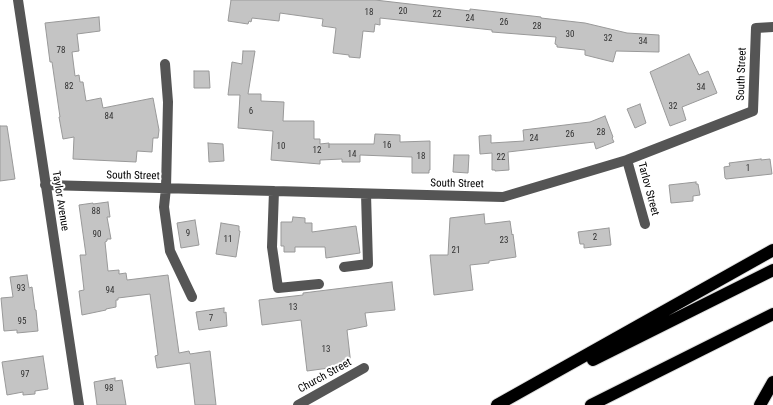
<!DOCTYPE html>
<html>
<head>
<meta charset="utf-8">
<style>
	body { margin:0 }
	canvas { display:block; background:#fff }
</style>
</head>
<body>
<canvas width="773" height="405"></canvas>
<script>
const ctx = document.querySelector('canvas').getContext('2d');
ctx.lineJoin = 'round';
function fillPath(path, color) { ctx.fillStyle = color; ctx.fill(path, 'evenodd'); }
const poly = rows => new Path2D(rows.map(r => 'M' + r).join(''));
function strokePath(path, color, width, dash) { ctx.strokeStyle = color; ctx.lineWidth = width; ctx.lineCap = dash ? 'butt' : 'round'; ctx.setLineDash(dash || []); ctx.stroke(path); }
function drawText(font, color, halo, rows, align = 'center') {
  ctx.font = font + ' "Roboto Condensed",sans-serif'; ctx.lineWidth = 4; ctx.setLineDash([]); ctx.textBaseline = 'middle'; ctx.strokeStyle = halo; ctx.fillStyle = color; for (const [text, x, y, turn = 0] of rows) {
    ctx.save(); ctx.translate(x, y); ctx.rotate((+turn || 0) * Math.PI / 180); ctx.textAlign = isNaN(turn) ? turn : align; if (halo) ctx.strokeText(text, 0, 0); ctx.fillText(text, 0, 0); ctx.restore();
  }
}
const building = poly([
	[231,0,375,0,470,11,470,9,541,17,541,18,585,23,627,33,659,35,659,52,616,51,613,62,585,55,585,50,557,47,557,45,555,44,556,37,492,32,492,30,380,18,380,25,375,24,374,32,363,31,360,58,349,57,349,55,333,53,336,28,322,26,323,19,280,13,279,21,252,18,251,22,249,21,248,24,228,21,231,0],
	[99,17,100,31,77,34,79,51,72,52,75,76,79,75,80,82,83,82,86,101,101,98,103,108,153,98,159,130,158,138,153,138,152,152,137,151,136,162,73,159,74,137,63,139,59,117,60,117,52,62,50,62,45,23,99,17],
	[243,51,255,51,248,94,261,94,261,101,284,102,283,121,314,121,314,139,320,139,320,144,329,143,329,148,329,144,374,144,375,134,400,135,400,142,430,141,430,170,429,170,429,173,412,173,412,157,360,155,360,162,342,162,342,159,320,160,320,164,271,160,273,131,238,128,240,95,228,95,232,62,242,64,243,51],
	[689,54,699,75,708,71,717,93,682,107,686,120,670,126,650,72,689,54],
	[194,71,209,71,210,88,194,88,194,71],
	[640,104,646,123,635,128,627,109,640,104],
	[605,116,613,137,612,138,614,142,596,149,594,142,508,152,509,170,495,171,495,170,492,170,492,153,480,154,479,136,491,135,491,143,524,141,523,130,590,122,605,116],
	[0,126,7,126,15,179,0,181,0,126],
	[208,143,223,144,224,161,209,162,208,143],
	[454,155,469,155,468,173,453,172,454,155],
	[761,159,761,160,770,159,772,174,726,179,725,178,724,167,730,166,729,163,761,159],
	[696,182,696,184,698,184,700,195,693,196,693,201,671,203,669,185,696,182],
	[108,202,110,217,107,217,111,239,107,239,107,241,105,242,108,271,119,270,119,274,126,273,127,280,168,275,179,353,189,351,190,354,210,351,216,405,195,405,190,363,157,368,155,356,158,355,150,294,118,298,118,300,116,300,116,307,106,309,106,310,82,315,79,291,84,290,80,255,86,255,79,205,93,203,93,204,108,202],
	[484,214,485,224,510,221,512,235,513,234,516,257,489,261,489,263,470,265,473,290,434,295,430,255,448,255,450,218,484,214],
	[293,217,305,218,305,223,312,223,312,232,356,226,360,253,326,258,325,247,295,247,295,252,284,252,284,246,281,246,281,222,292,222,293,217],
	[195,220,199,245,181,248,177,223,195,220],
	[221,223,239,226,239,231,240,231,236,257,216,254,221,223],
	[609,228,611,245,584,248,584,244,580,244,578,232,609,228],
	[27,275,29,288,32,287,35,310,36,310,38,331,17,333,17,330,4,331,1,298,13,297,10,277,27,275],
	[392,282,395,310,365,313,367,326,347,330,351,365,307,371,301,320,262,325,259,300,303,295,303,293,392,282],
	[224,308,224,313,226,312,227,326,199,330,196,312,224,308],
	[43,356,48,389,35,391,35,394,23,395,23,392,7,395,2,362,43,356],
	[115,378,115,381,122,380,126,405,97,405,94,382,115,378]
]);
fillPath(building, '#c4c4c4');
strokePath(building, '#999', 1);
const highway = poly([
	[593,360,773,270],
	[497,405,773,250],
	[591,405,773,314],
	[760,405,773,382]
]);
strokePath(highway, '#dbdbdb', 14);
strokePath(poly([
	[18,0,79,405],
	[165,64,168,102,166,188,164,207,170,251,192,297],
	[627,160,645,224],
	[45,185,503,197,627,160,753,111,756,28,773,27],
	[274,191,272,247,278,288,319,284],
	[344,267,368,264,366,194],
	[298,405,364,368]
]), '#555', 10);
strokePath(highway, '#000', 12);
drawText('9px', '#313131', null, [
	["20",403,12],
	["18",369,13],
	["22",437,15],
	["24",470,19],
	["26",504,23],
	["28",537,27],
	["30",570,35],
	["32",608,39],
	["34",643,42],
	["78",61,51],
	["82",69,87],
	["34",701,88],
	["32",673,107],
	["6",251,112],
	["84",109,117],
	["28",601,133],
	["26",570,135],
	["24",534,139],
	["16",387,146],
	["10",281,147],
	["12",317,151],
	["14",352,155],
	["18",421,157],
	["22",501,158],
	["1",748,169],
	["88",96,212],
	["9",188,234],
	["90",97,235],
	["2",595,238],
	["11",228,240],
	["23",504,241],
	["21",456,251],
	["93",21,289],
	["94",110,291],
	["13",293,308],
	["7",211,319],
	["95",22,322],
	["13",326,350],
	["97",25,375],
	["98",109,389]
]);
drawText('11px', '#000', '#fff', [
	["South Street",742,74,-88],
	["South Street",133,176,1],
	["South Street",457,184,1],
	["Tarlov Street",648,189,75],
	["Taylor Avenue",60,201,81],
	["Church Street",325,376,-29]
]);
</script>
</body>
</html>
